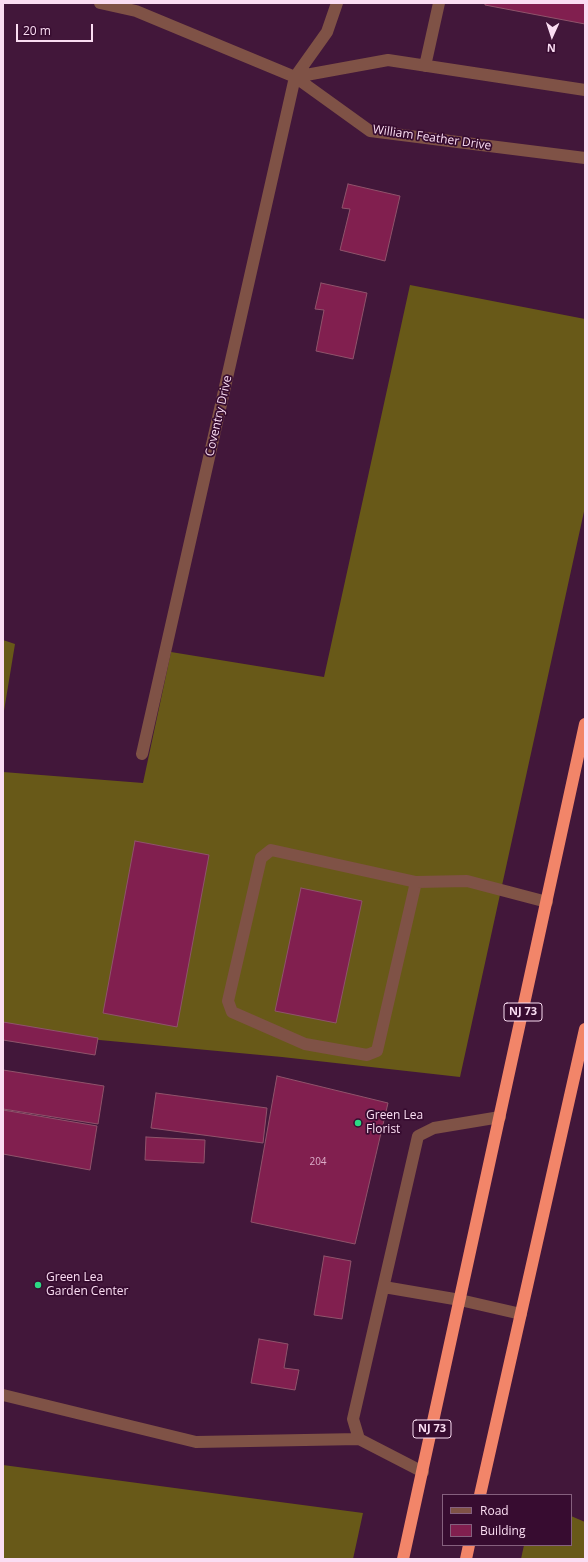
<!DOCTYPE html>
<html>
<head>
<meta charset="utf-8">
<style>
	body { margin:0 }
	#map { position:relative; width:588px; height:1562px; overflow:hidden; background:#42173a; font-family:"Open Sans",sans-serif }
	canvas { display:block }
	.frame { position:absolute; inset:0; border:4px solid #faddf2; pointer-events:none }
	.legend { position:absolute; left:442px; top:1494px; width:130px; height:52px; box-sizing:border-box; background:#370c30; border:1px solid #85607e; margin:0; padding:5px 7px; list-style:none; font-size:12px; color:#faddf2 }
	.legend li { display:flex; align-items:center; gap:8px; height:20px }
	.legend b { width:20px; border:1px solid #85607e }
	.north { position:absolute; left:532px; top:16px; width:40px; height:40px; -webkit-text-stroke:3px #370c30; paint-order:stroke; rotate:183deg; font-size:11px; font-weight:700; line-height:16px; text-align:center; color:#faddf2 }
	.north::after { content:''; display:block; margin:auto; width:14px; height:18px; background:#faddf2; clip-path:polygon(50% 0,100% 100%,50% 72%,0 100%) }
	.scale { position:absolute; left:16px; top:24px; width:77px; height:18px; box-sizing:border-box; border:2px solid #faddf2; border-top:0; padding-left:5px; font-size:12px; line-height:14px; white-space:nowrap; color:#faddf2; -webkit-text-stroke:3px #370c30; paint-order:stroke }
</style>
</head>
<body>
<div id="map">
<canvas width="588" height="1562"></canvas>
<div class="frame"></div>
<ul class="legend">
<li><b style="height:5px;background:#7f5246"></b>Road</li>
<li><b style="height:11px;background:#811f4f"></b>Building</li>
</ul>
<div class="north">N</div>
<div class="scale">20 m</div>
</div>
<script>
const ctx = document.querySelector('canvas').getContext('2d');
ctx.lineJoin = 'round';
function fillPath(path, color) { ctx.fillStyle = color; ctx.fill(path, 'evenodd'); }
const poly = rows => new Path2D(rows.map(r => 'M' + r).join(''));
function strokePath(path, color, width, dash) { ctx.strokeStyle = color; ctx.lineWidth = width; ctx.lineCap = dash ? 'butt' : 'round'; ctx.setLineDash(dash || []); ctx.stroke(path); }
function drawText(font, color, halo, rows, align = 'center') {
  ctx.font = font + ' "Open Sans",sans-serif'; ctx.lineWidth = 3.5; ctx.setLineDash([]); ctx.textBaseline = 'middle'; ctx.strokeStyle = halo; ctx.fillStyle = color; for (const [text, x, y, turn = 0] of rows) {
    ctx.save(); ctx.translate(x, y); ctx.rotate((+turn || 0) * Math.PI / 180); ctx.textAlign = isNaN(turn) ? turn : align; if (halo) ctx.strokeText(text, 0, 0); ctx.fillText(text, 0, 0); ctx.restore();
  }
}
fillPath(poly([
	[410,285,585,319,585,507,460,1077,282,1057,3,1031,3,772,143,783,171,652,324,677],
	[3,640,15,644,3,717],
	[3,1465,212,1493,363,1513,353,1559,3,1559],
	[571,1516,585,1522,585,1559,521,1559,524,1545,571,1545]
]), '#685918');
const building = poly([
	[485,3,585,3,585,24,485,5,485,3],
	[348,184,400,196,385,261,340,250,350,209,342,208,348,184],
	[321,283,367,293,353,359,316,351,324,310,315,309,321,283],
	[135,841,209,855,177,1027,103,1013,135,841],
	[301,888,362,901,336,1023,275,1011,301,888],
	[3,1022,98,1038,95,1055,3,1040,3,1022],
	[3,1070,104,1086,98,1124,3,1109,3,1070],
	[277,1076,388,1103,355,1244,251,1222,277,1076],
	[156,1093,267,1108,263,1143,151,1128,156,1093],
	[3,1110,97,1126,90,1170,3,1154,3,1110],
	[146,1137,205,1140,204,1163,145,1160,146,1137],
	[324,1256,351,1261,342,1319,314,1315,324,1256],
	[259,1339,288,1344,284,1368,299,1370,295,1390,251,1383,259,1339]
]);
fillPath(building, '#811f4f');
strokePath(building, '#8f536b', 1);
strokePath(poly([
	[100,3,136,11,295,77,370,131,585,158],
	[425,66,439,3],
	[295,77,388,60,585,90],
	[142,754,295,77,327,32,337,3],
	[416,882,377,1051,367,1055,305,1044,232,1012,228,1001,261,858,271,850,416,882,467,881,547,902],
	[384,1287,460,1300,521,1314],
	[3,1395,196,1442,359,1439],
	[423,1472,359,1439,353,1419,418,1136,434,1128,500,1117]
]), '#7f5246', 12);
strokePath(poly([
	[480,1495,585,1029],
	[403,1559,585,724],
	[466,1559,469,1545]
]), '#f28569', 12);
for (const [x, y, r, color] of [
	[358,1123,4,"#2cd884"],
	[38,1285,4,"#2cd884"]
]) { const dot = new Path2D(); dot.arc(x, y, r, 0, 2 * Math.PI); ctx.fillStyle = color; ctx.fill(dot); strokePath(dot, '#370c30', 1.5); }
drawText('10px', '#dcaec9', null, [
	["204",318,1162]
]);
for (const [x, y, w] of [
	[523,1012,38],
	[432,1429,38]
]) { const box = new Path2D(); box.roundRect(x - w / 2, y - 9, w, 18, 3); ctx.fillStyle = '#370c30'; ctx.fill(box); strokePath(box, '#faddf2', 1); }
drawText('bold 11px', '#faddf2', null, [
	["NJ 73",523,1012],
	["NJ 73",432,1429]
]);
drawText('12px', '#faddf2', '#370c30', [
	["William Feather Drive",432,138,8],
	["Coventry Drive",219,416,-77]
]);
drawText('12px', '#faddf2', '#370c30', [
	["Green Lea",366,1116],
	["Florist",366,1130],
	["Green Lea",46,1278],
	["Garden Center",46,1292]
], 'left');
</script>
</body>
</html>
